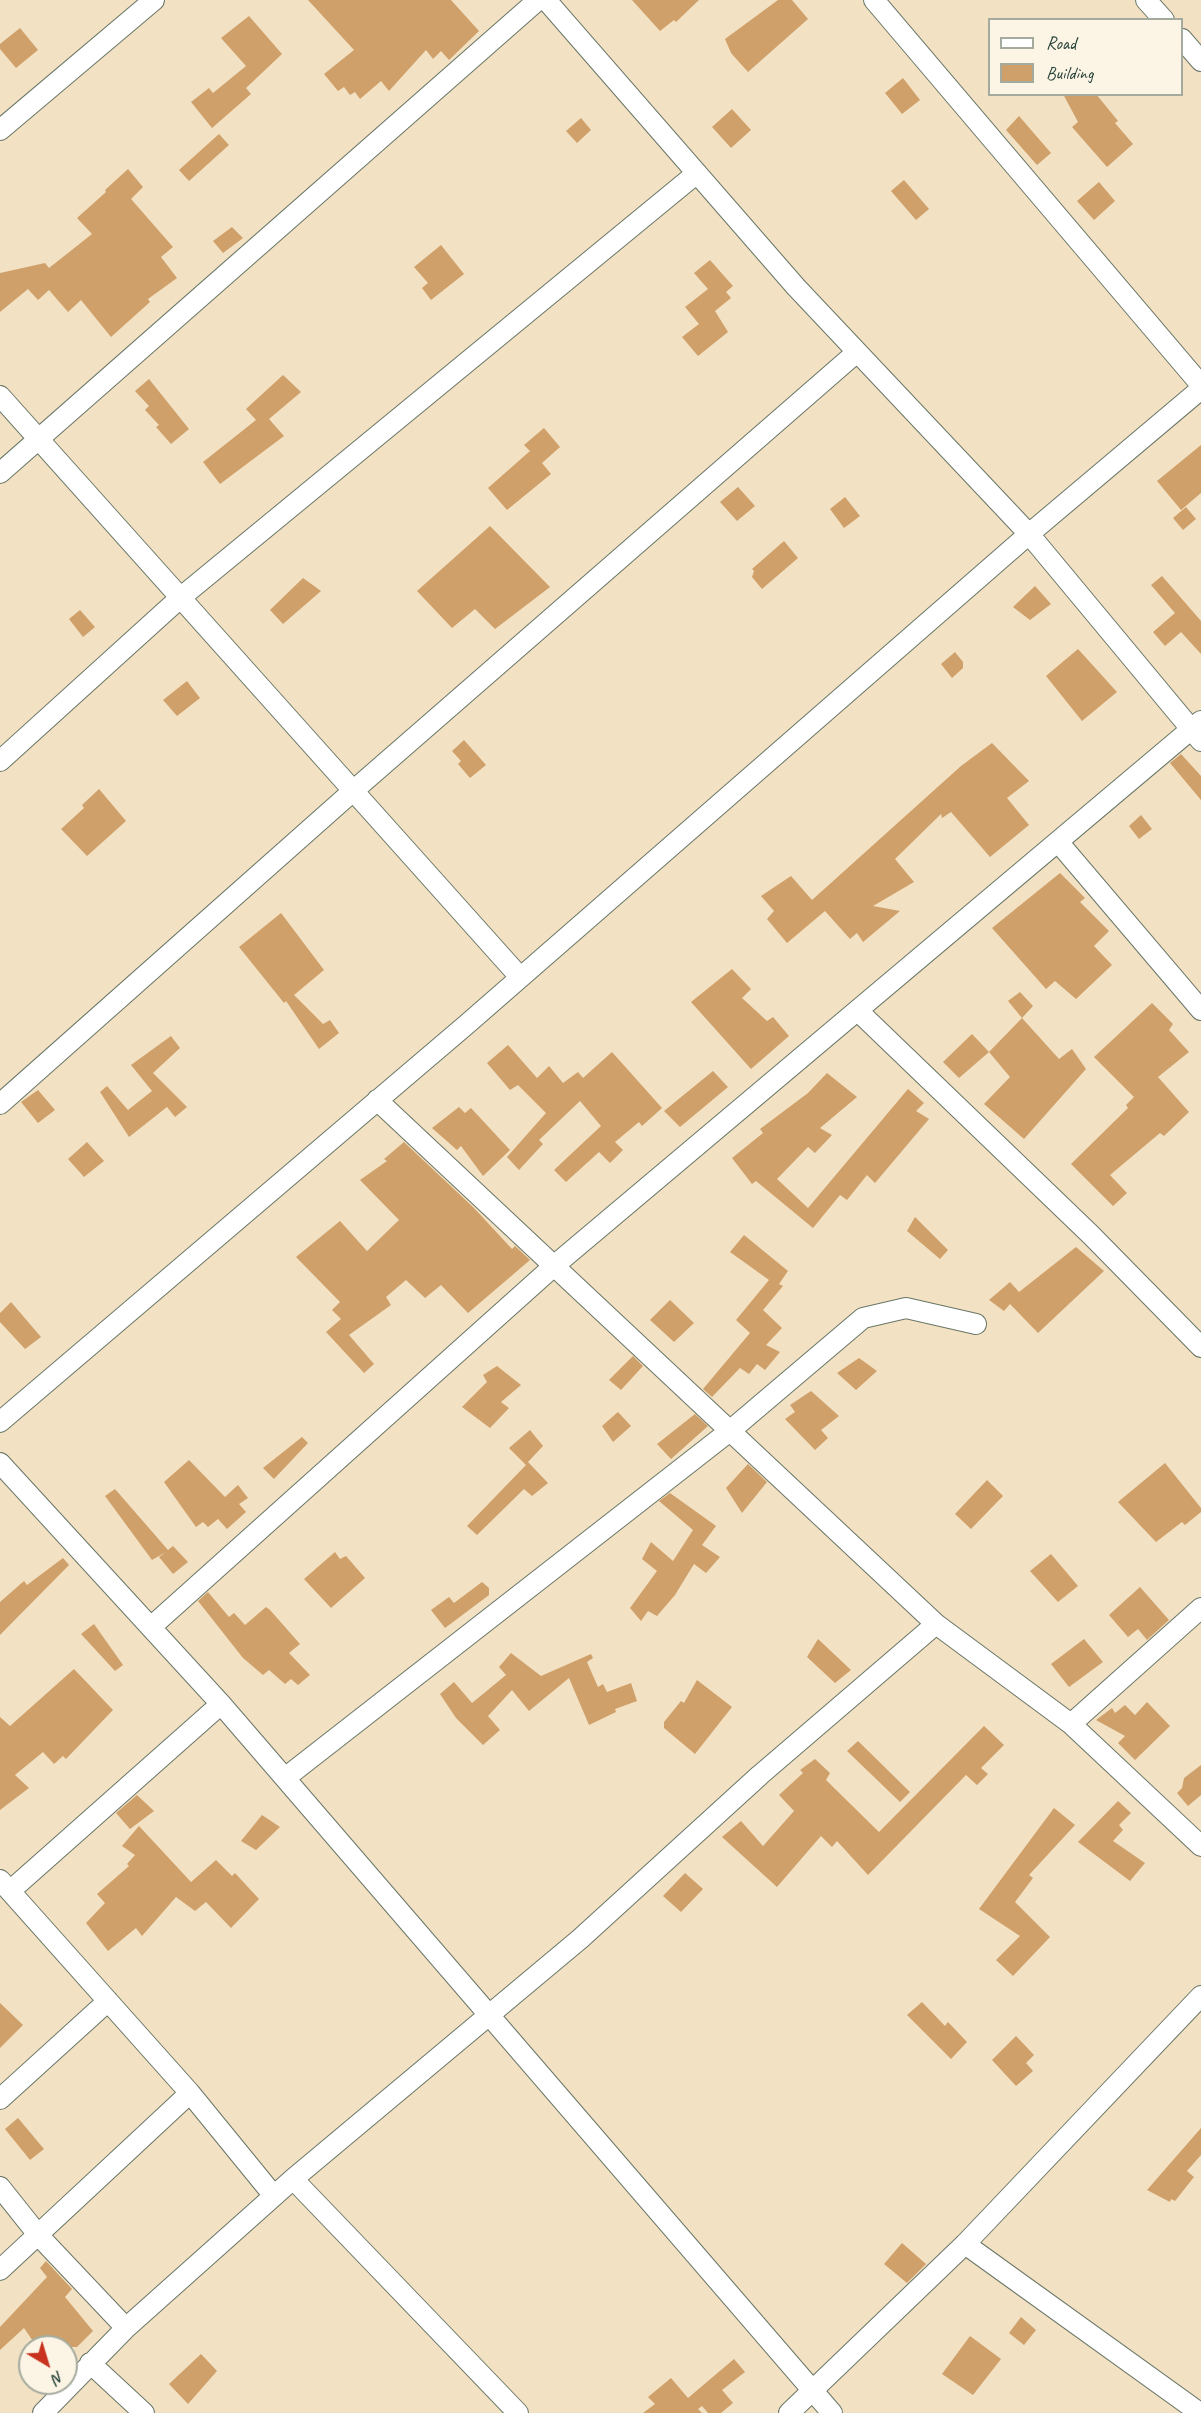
<!DOCTYPE html>
<html>
<head>
<meta charset="utf-8">
<style>
	body { margin:0 }
	#map { position:relative; width:1201px; height:2413px; overflow:hidden; background:#f3e1c3; font-family:Caveat,sans-serif }
	canvas { display:block }
	.legend { position:absolute; left:988px; top:18px; width:195px; height:78px; box-sizing:border-box; background:#fcf5e5; border:2px solid #a4ab9e; margin:0; padding:8px 10px; list-style:none; font-size:18px; color:#1f3d34 }
	.legend li { display:flex; align-items:center; gap:12px; height:30px }
	.legend b { width:30px; border:2px solid #a4ab9e }
	.north { position:absolute; left:18px; top:2335px; width:60px; height:60px; box-sizing:border-box; background:#fcf5e5; border:2px solid #a4ab9e; border-radius:50%; rotate:142deg; font-size:16px; font-weight:700; line-height:24px; text-align:center; color:#1f3d34 }
	.north::after { content:''; display:block; margin:auto; width:21px; height:27px; background:#c8321e; clip-path:polygon(50% 0,100% 100%,50% 72%,0 100%) }
</style>
</head>
<body>
<div id="map">
<canvas width="1201" height="2413"></canvas>
<ul class="legend">
<li><b style="height:8px;background:#fff"></b>Road</li>
<li><b style="height:16px;background:#cfa069"></b>Building</li>
</ul>
<div class="north">N</div>
</div>
<script>
const ctx = document.querySelector('canvas').getContext('2d');
ctx.lineJoin = 'round';
function fillPath(path, color) { ctx.fillStyle = color; ctx.fill(path, 'evenodd'); }
const poly = rows => new Path2D(rows.map(r => 'M' + r).join(''));
function strokePath(path, color, width, dash) { ctx.strokeStyle = color; ctx.lineWidth = width; ctx.lineCap = dash ? 'butt' : 'round'; ctx.setLineDash(dash || []); ctx.stroke(path); }
fillPath(poly([
	[308,0,451,0,479,31,449,60,441,51,433,59,426,50,389,91,381,81,360,99,355,92,350,95,344,87,338,91,324,74,354,50],
	[632,0,699,0,676,22,674,20,660,31],
	[778,0,792,0,808,19,748,72,731,53,725,39],
	[249,16,282,54,246,88,251,94,212,128,191,102,209,88,213,93,246,66,221,38],
	[20,28,38,50,16,68,0,49,0,44],
	[903,78,920,100,902,114,885,93],
	[1063,94,1096,94,1118,121,1115,123,1133,144,1107,167,1072,127,1078,122],
	[732,109,751,130,731,148,712,127],
	[1019,116,1051,153,1037,165,1006,130],
	[581,118,591,130,577,143,566,131],
	[219,134,229,145,189,181,179,170],
	[128,169,143,187,131,199,173,247,161,257,177,278,148,299,150,302,111,337,81,300,68,312,49,290,38,300,28,289,0,312,0,273,45,263,49,268,92,234,77,218,106,192,105,190],
	[904,180,929,209,916,220,891,191],
	[1099,182,1115,201,1094,220,1077,201],
	[232,227,243,238,223,253,213,241],
	[441,245,464,274,431,300,422,288,428,283,414,267],
	[710,260,733,286,726,292,731,298,715,311,728,332,698,356,682,337,699,324,685,307,708,289,694,273],
	[283,375,301,392,269,419,284,436,220,484,203,462,256,420,246,409],
	[149,379,189,429,171,444,156,427,159,425,145,410,149,406,135,391],
	[544,428,560,447,542,463,551,474,507,510,488,488,530,451,524,445],
	[1201,445,1201,493,1181,510,1157,481],
	[738,487,755,506,737,521,720,502],
	[845,497,860,516,844,528,830,509],
	[1186,507,1196,519,1183,530,1173,518],
	[490,526,550,587,495,629,475,609,452,628,417,591],
	[784,541,798,558,762,589,752,577,754,571,752,569],
	[1162,576,1201,621,1201,654,1181,632,1165,646,1153,632,1175,613,1151,585],
	[303,578,321,591,283,624,270,610],
	[1035,586,1051,604,1030,620,1013,607],
	[80,610,95,627,83,637,69,619],
	[1078,649,1117,692,1082,721,1046,676],
	[955,652,963,662,963,668,952,678,941,664],
	[187,681,200,698,177,716,163,700],
	[464,740,486,765,470,778,458,764,461,761,452,751],
	[992,743,1029,781,1007,798,1029,825,990,857,951,812,942,818,941,814,895,859,914,882,873,906,900,911,863,942,857,933,850,939,825,911,787,943,767,919,774,911,761,896,791,876,812,900,961,766],
	[1181,754,1201,776,1201,800,1170,763],
	[99,789,126,821,87,856,61,829,84,808,82,805],
	[1141,815,1152,829,1139,839,1129,826],
	[1060,873,1085,898,1080,902,1109,931,1094,946,1112,965,1076,999,1055,981,1046,989,992,928],
	[281,913,324,970,294,995,323,1024,330,1020,339,1033,319,1049,286,1001,284,1003,239,947],
	[732,969,751,989,742,998,767,1021,773,1017,789,1036,751,1069,691,1002],
	[1020,992,1033,1006,1022,1018,1008,1001],
	[1152,1003,1173,1024,1169,1030,1189,1052,1158,1077,1189,1112,1164,1136,1160,1133,1110,1175,1127,1193,1113,1206,1071,1164,1128,1108,1126,1105,1134,1097,1094,1057],
	[1022,1018,1059,1059,1072,1049,1086,1069,1024,1139,984,1104,1010,1077,989,1052],
	[972,1034,989,1052,959,1078,943,1062],
	[171,1036,180,1048,153,1073,187,1107,175,1117,167,1107,129,1137,100,1092,107,1086,128,1110,152,1091,131,1065],
	[508,1045,537,1078,549,1066,563,1083,578,1072,583,1078,612,1052,662,1108,642,1126,639,1122,615,1142,623,1150,610,1163,599,1152,566,1182,554,1170,601,1126,580,1101,539,1140,543,1144,519,1170,507,1157,546,1113,518,1085,510,1090,487,1063],
	[713,1071,728,1087,680,1127,664,1111],
	[827,1073,857,1097,820,1128,832,1135,815,1153,808,1147,777,1179,808,1208,908,1089,924,1103,916,1111,929,1119,875,1183,867,1175,847,1200,840,1195,813,1228,756,1181,752,1184,732,1158,763,1133,760,1129,808,1093],
	[38,1090,55,1110,38,1123,21,1102],
	[459,1107,465,1113,471,1108,510,1150,483,1176,461,1146,457,1150,432,1128],
	[87,1142,104,1161,84,1177,68,1159],
	[404,1142,474,1208,512,1249,515,1246,530,1260,468,1313,441,1285,425,1298,406,1280,386,1297,391,1305,349,1335,374,1364,364,1373,326,1332,341,1319,332,1310,340,1302,296,1257,340,1221,367,1251,399,1220,360,1180,387,1161,384,1159],
	[915,1217,948,1250,940,1259,907,1231],
	[744,1235,788,1271,779,1284,783,1286,763,1310,782,1328,766,1345,780,1352,765,1370,757,1364,749,1374,740,1368,712,1397,703,1389,750,1333,736,1320,769,1280,730,1252],
	[1076,1247,1104,1271,1038,1333,1010,1304,1004,1311,989,1300,1010,1282,1019,1292],
	[670,1300,694,1323,674,1342,650,1320],
	[11,1302,41,1337,25,1349,0,1322,0,1313],
	[633,1356,643,1366,621,1390,609,1380],
	[859,1358,877,1371,856,1390,837,1373],
	[497,1366,521,1385,501,1402,509,1408,490,1428,462,1407,487,1382,483,1375],
	[811,1391,839,1416,821,1430,828,1438,815,1450,785,1419,795,1412,790,1405],
	[618,1412,631,1426,613,1442,602,1426],
	[695,1414,708,1426,671,1459,657,1444],
	[530,1430,543,1446,528,1462,548,1483,532,1496,524,1489,477,1535,467,1526,526,1465,509,1448],
	[302,1437,308,1443,274,1479,263,1468],
	[189,1460,225,1497,238,1485,248,1498,239,1504,246,1512,227,1529,218,1519,208,1527,203,1522,196,1527,164,1482],
	[1165,1463,1201,1508,1201,1512,1185,1525,1182,1522,1156,1542,1118,1502],
	[748,1464,767,1482,742,1513,726,1488],
	[987,1480,1003,1496,971,1529,955,1514],
	[115,1489,168,1550,173,1546,188,1562,173,1574,159,1557,166,1552,152,1560,105,1496],
	[670,1493,716,1526,702,1545,720,1557,706,1573,694,1564,675,1595,657,1616,648,1611,641,1621,630,1608,657,1571,642,1559,651,1542,673,1561,693,1530,659,1501],
	[335,1552,340,1559,346,1556,365,1578,331,1608,304,1579],
	[1051,1554,1078,1586,1058,1602,1030,1571],
	[63,1558,69,1565,0,1635,0,1602,24,1581,27,1585],
	[482,1582,489,1588,489,1595,445,1628,431,1610,449,1597,454,1603],
	[1140,1587,1169,1620,1147,1640,1138,1629,1128,1637,1109,1615],
	[208,1592,229,1617,234,1613,245,1625,266,1607,270,1610,300,1644,289,1653,310,1675,298,1685,291,1679,285,1684,269,1670,263,1675,243,1658,198,1601],
	[94,1624,123,1665,115,1671,81,1634],
	[818,1639,851,1670,835,1683,807,1657],
	[1084,1639,1103,1662,1069,1687,1051,1664],
	[511,1653,541,1676,591,1654,593,1658,587,1662,598,1687,603,1684,607,1692,631,1683,637,1701,615,1709,616,1712,589,1725,569,1678,529,1711,512,1690,488,1716,500,1730,483,1745,456,1718,440,1694,454,1682,472,1703,506,1675,499,1667],
	[74,1669,113,1710,66,1759,63,1756,54,1764,43,1752,15,1775,29,1788,0,1810,0,1717,10,1726],
	[697,1680,732,1707,695,1754,664,1728,664,1722,681,1701,684,1703],
	[1147,1702,1170,1726,1135,1760,1118,1743,1125,1736,1096,1720,1112,1708,1115,1713,1125,1705,1135,1715],
	[984,1726,1004,1745,981,1768,988,1774,977,1785,966,1775,868,1875,837,1841,832,1847,821,1836,777,1887,722,1837,741,1821,763,1846,794,1811,779,1795,803,1773,800,1770,815,1759,830,1773,826,1780,879,1832],
	[858,1741,910,1792,900,1802,847,1751],
	[1201,1765,1201,1795,1188,1806,1177,1793,1182,1788,1184,1778],
	[137,1795,154,1811,130,1829,116,1813],
	[1118,1801,1131,1813,1119,1825,1123,1830,1113,1841,1145,1863,1130,1881,1078,1842],
	[1054,1808,1075,1825,1029,1875,1033,1878,1015,1902,1050,1937,1013,1976,996,1960,1020,1936,979,1909],
	[262,1815,280,1827,256,1850,241,1841],
	[139,1826,191,1882,216,1860,232,1876,235,1873,259,1899,231,1928,206,1902,195,1911,176,1897,142,1936,136,1928,108,1951,86,1923,105,1903,97,1894,129,1866,127,1864,135,1855,122,1846],
	[685,1873,703,1889,681,1912,663,1896],
	[922,2002,945,2026,948,2022,967,2042,951,2059,907,2015],
	[0,2003,23,2025,0,2048],
	[1016,2036,1034,2055,1026,2063,1033,2071,1016,2086,992,2060],
	[18,2118,44,2149,30,2160,5,2129],
	[1201,2128,1201,2155,1187,2171,1194,2177,1175,2201,1171,2199,1170,2202,1147,2190],
	[902,2243,926,2264,907,2283,884,2264],
	[46,2261,72,2289,65,2297,93,2331,77,2347,37,2347,24,2328,0,2350,0,2327,47,2277,40,2268],
	[1021,2317,1036,2330,1024,2345,1009,2333],
	[970,2336,1001,2359,973,2395,942,2374],
	[201,2354,217,2371,188,2404,169,2384],
	[734,2359,745,2372,722,2390,733,2403,721,2413,708,2413,702,2406,698,2409,702,2413,643,2413,655,2404,648,2397,671,2378,688,2398]
]), '#cfa069');
const street = poly([
	[546,0,796,287,1029,534,1201,741],
	[874,0,1201,385],
	[1146,0,1164,20],
	[1182,39,1201,61],
	[0,130,154,0],
	[0,396,519,976],
	[0,473,538,0],
	[0,761,180,598,697,173],
	[1059,843,1201,1010],
	[858,1011,1091,1235,1201,1347],
	[377,1100,936,1624,1071,1724,1201,1846],
	[0,1104,353,791,857,352],
	[0,1422,466,1025,1029,534,1201,389],
	[0,1463,221,1704,832,2413],
	[151,1627,555,1265,1201,721],
	[1071,1724,1201,1608],
	[285,1778,731,1430,863,1318,906,1308,976,1324],
	[0,1880,190,2093,274,2196],
	[10,1891,221,1704],
	[0,2099,108,2001],
	[293,2179,518,2413],
	[0,2187,39,2236,126,2328],
	[965,2244,1201,1996],
	[0,2270,190,2093],
	[90,2363,144,2413],
	[43,2413,126,2328,293,2179,580,1939,760,1775,936,1624],
	[789,2413,965,2244,1200,2413]
]);
strokePath(street, '#697666', 22);
strokePath(street, '#fff', 20);
</script>
</body>
</html>
